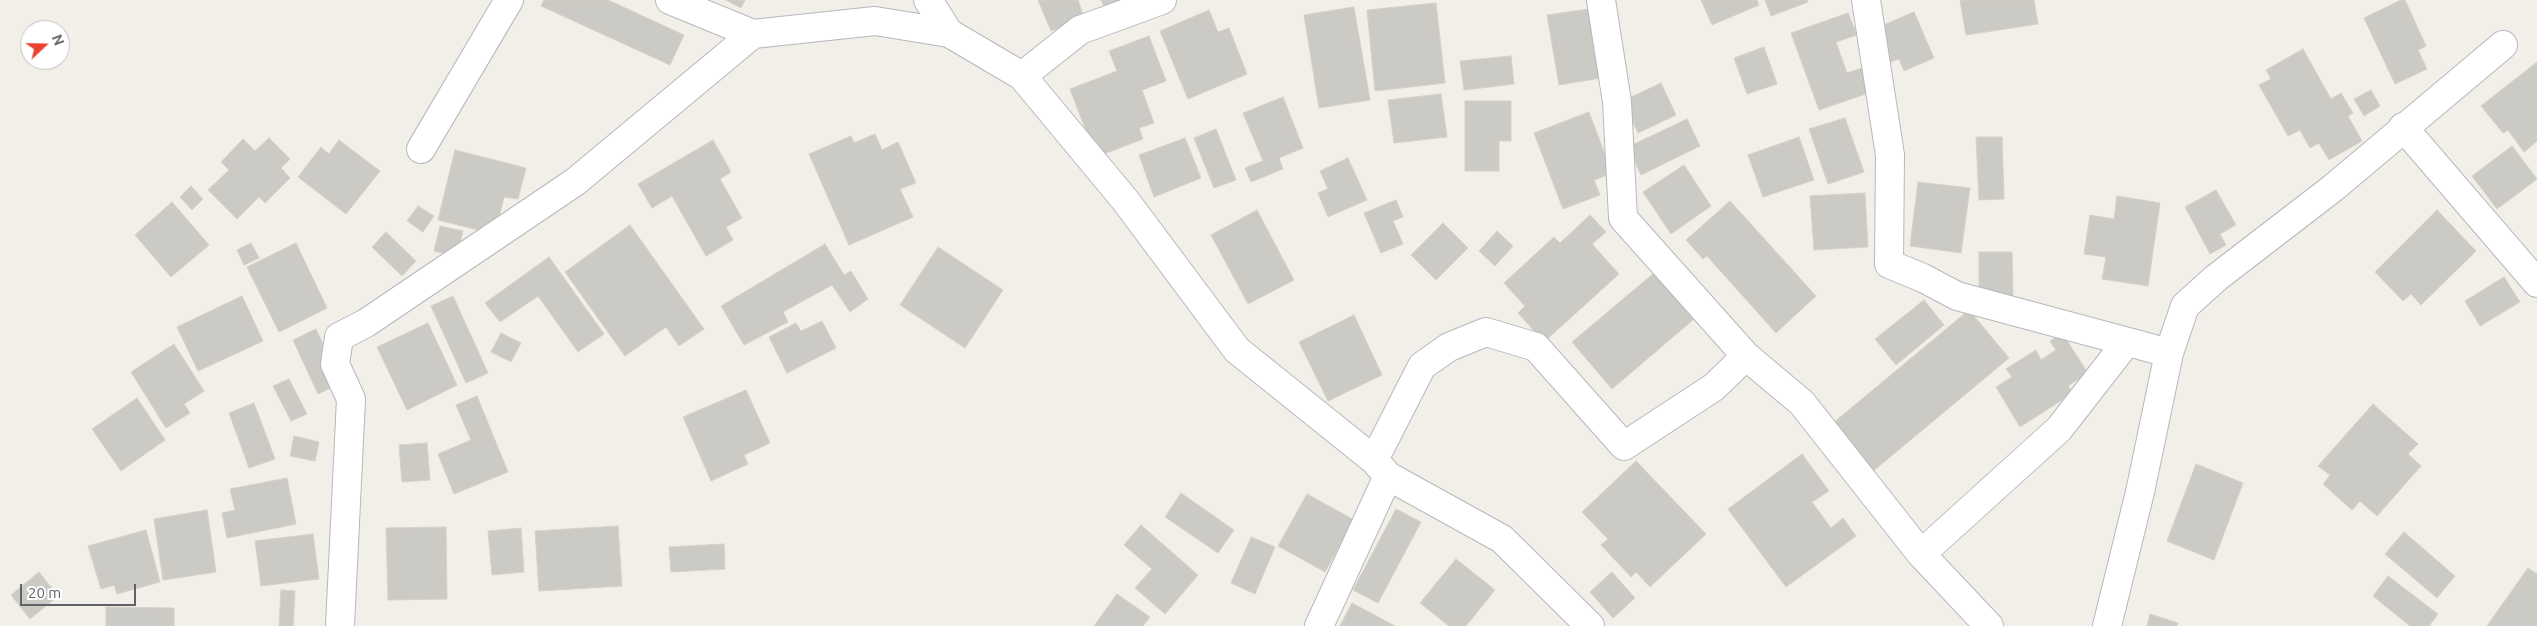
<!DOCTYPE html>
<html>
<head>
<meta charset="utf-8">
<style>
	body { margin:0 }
	#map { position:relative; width:2537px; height:626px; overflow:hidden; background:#f1efe8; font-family:Ubuntu,sans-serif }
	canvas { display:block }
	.north { position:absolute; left:20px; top:20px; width:50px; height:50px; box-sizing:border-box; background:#fff; border:1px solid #bfc1c3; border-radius:50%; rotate:69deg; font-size:14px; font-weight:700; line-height:20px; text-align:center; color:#5f6368 }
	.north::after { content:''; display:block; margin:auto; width:18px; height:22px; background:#ea4335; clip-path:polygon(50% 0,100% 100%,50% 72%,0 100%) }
	.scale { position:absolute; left:20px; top:584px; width:116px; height:22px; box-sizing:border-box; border:2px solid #5f6368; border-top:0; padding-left:6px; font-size:15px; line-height:18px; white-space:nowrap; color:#5f6368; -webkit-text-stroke:4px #fff; paint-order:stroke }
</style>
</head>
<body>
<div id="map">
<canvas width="2537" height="626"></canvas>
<div class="north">N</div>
<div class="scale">20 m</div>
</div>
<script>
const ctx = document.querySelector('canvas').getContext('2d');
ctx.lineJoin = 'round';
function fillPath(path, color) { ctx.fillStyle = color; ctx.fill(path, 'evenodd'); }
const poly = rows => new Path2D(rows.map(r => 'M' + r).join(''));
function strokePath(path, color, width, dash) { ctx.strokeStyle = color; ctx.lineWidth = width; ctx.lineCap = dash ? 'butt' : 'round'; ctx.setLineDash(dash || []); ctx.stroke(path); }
const building = poly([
	[544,0,608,0,684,35,670,65,541,6,544,0],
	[726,0,745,0,741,8,726,0],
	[1038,0,1078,0,1084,18,1051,31,1038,0],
	[1101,0,1134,0,1106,11,1101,0],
	[1701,0,1757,0,1759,5,1712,25,1701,0],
	[1765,0,1807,0,1808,2,1771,16,1765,0],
	[1960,0,2034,0,2038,24,1966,35,1960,0],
	[2401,0,2405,0,2426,46,2418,50,2427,69,2395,84,2364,18,2401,0],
	[1436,3,1445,83,1375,91,1367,10,1436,3],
	[1354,7,1370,100,1319,108,1304,15,1354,7],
	[1589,9,1601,78,1559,85,1547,15,1589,9],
	[1209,10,1218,32,1229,28,1247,74,1188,99,1160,31,1209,10],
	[1914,12,1934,58,1904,71,1899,59,1888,63,1874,29,1914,12],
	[1848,13,1857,35,1836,42,1847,73,1868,66,1877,90,1819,110,1791,33,1848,13],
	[1149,36,1166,81,1142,90,1154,123,1139,128,1143,139,1096,157,1070,89,1117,71,1109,51,1149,36],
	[1764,47,1777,84,1747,94,1734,58,1764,47],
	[2303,49,2331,99,2341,93,2353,113,2348,116,2362,141,2329,160,2319,143,2310,148,2300,130,2288,136,2259,85,2271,79,2266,70,2303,49],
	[1511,56,1514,84,1464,90,1460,61,1511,56],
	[2537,62,2537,141,2524,152,2508,130,2503,133,2481,106,2537,62],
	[1661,83,1676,115,1638,133,1623,101,1661,83],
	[2371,90,2380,106,2364,116,2354,99,2371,90],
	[1441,94,1447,137,1394,143,1388,100,1441,94],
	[1283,97,1303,148,1279,158,1283,169,1251,182,1245,168,1263,161,1243,113,1283,97],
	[1465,101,1511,101,1511,141,1499,141,1499,171,1465,171,1465,101],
	[1589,112,1612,173,1594,180,1600,195,1563,209,1534,133,1589,112],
	[1845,118,1864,172,1828,184,1809,129,1845,118],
	[1687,119,1700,146,1641,175,1628,147,1687,119],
	[1216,129,1236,180,1214,188,1194,138,1216,129],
	[875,134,882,150,898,142,916,183,900,189,913,217,849,245,809,154,851,136,854,143,875,134],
	[1799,137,1814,180,1763,197,1748,155,1799,137],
	[1976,137,2002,137,2004,199,1979,200,1976,137],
	[269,138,290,159,281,168,290,178,265,203,259,197,237,219,208,190,229,170,221,162,243,139,255,151,269,138],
	[1185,138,1201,178,1154,197,1139,155,1185,138],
	[339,140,380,171,346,214,298,177,321,147,329,154,339,140],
	[713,140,731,172,720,179,742,218,726,227,733,240,706,256,672,196,652,208,638,184,713,140],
	[2512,146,2537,179,2497,209,2472,176,2512,146],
	[455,150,526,168,518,199,504,197,495,234,438,220,455,150],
	[1348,158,1367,200,1328,217,1318,193,1328,189,1320,171,1348,158],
	[1684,165,1711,206,1671,234,1643,192,1684,165],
	[1918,182,1970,188,1961,253,1910,246,1918,182],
	[191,186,203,199,192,210,180,197,191,186],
	[2216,190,2236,225,2220,234,2226,245,2210,254,2185,207,2216,190],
	[1865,193,1868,247,1814,250,1810,196,1865,193],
	[2117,196,2160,203,2148,286,2102,279,2106,257,2084,254,2090,215,2114,219,2117,196],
	[1396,200,1403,217,1393,221,1403,244,1381,253,1364,213,1396,200],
	[1730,201,1816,296,1776,333,1707,256,1703,259,1686,240,1730,201],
	[172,202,209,245,171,277,135,235,172,202],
	[418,206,434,216,423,232,407,221,418,206],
	[1257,210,1294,280,1248,304,1211,235,1257,210],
	[2437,210,2476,251,2421,305,2411,294,2403,301,2375,272,2437,210],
	[1590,215,1606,232,1592,244,1619,274,1544,342,1518,313,1525,306,1504,283,1554,237,1560,243,1590,215],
	[1443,223,1468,248,1436,280,1411,255,1443,223],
	[630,225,704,329,679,346,666,327,625,356,565,272,630,225],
	[440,226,463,231,457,256,434,251,440,226],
	[1497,231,1513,246,1495,266,1479,251,1497,231],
	[386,232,416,261,402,276,372,247,386,232],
	[251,243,259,258,244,265,237,250,251,243],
	[296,243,327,308,279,332,247,267,296,243],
	[825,244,844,275,851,271,868,299,850,312,832,285,783,312,788,322,744,345,721,306,825,244],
	[938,247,1003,290,965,348,900,305,938,247],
	[1979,252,2012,252,2013,296,1979,297,1979,252],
	[549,257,604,334,578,352,538,296,500,322,485,303,549,257],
	[1654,273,1694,319,1612,389,1572,342,1654,273],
	[2504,277,2520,302,2480,326,2465,301,2504,277],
	[242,296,263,341,198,371,177,327,242,296],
	[453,296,488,373,466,383,431,306,453,296],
	[1924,300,1944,325,1896,365,1875,339,1924,300],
	[1969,310,2009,358,1872,472,1832,424,1969,310],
	[1354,315,1382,375,1328,401,1299,342,1354,315],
	[822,321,836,348,787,373,769,337,796,323,801,331,822,321],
	[428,323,457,385,407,410,377,347,428,323],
	[316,329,341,383,318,394,293,340,316,329],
	[501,333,521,343,511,362,491,352,501,333],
	[2062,333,2088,373,2068,386,2073,393,2020,427,1996,387,2012,377,2006,369,2036,350,2041,360,2056,350,2050,341,2062,333],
	[174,344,204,391,184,404,190,413,166,428,131,372,174,344],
	[289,379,307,414,291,421,273,386,289,379],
	[746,390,770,443,744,455,748,464,711,481,683,417,746,390],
	[477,396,508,472,454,494,438,454,471,440,456,405,477,396],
	[137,398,165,440,121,471,92,429,137,398],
	[254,403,275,459,249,468,229,413,254,403],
	[2373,404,2418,444,2408,454,2421,466,2377,516,2360,501,2352,510,2323,484,2330,475,2318,466,2373,404],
	[294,436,319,442,315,461,290,456,294,436],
	[427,443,430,480,402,482,399,445,427,443],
	[1802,454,1829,491,1812,502,1831,528,1843,518,1856,536,1786,587,1728,509,1802,454],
	[1636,461,1706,534,1650,587,1636,572,1631,577,1601,545,1608,539,1582,512,1636,461],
	[2196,464,2243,483,2214,560,2167,541,2196,464],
	[287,478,296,524,227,538,222,513,235,510,230,489,287,478],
	[1181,493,1234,530,1218,553,1165,517,1181,493],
	[1307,494,1354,520,1325,572,1278,546,1307,494],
	[1396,509,1421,522,1378,603,1353,590,1396,509],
	[207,510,216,572,163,580,154,519,207,510],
	[1141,525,1198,575,1165,614,1135,588,1152,569,1124,545,1141,525],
	[618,526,622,586,539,591,535,531,618,526],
	[446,527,447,599,388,600,386,528,446,527],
	[521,528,524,572,492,575,488,531,521,528],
	[146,530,160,582,117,594,114,585,101,589,88,546,146,530],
	[2404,532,2455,576,2437,598,2385,554,2404,532],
	[313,534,319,579,261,586,255,541,313,534],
	[1251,537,1275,547,1255,594,1231,583,1251,537],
	[724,544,725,569,671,572,669,547,724,544],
	[1456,559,1495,590,1466,626,1449,626,1420,603,1456,559],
	[2528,568,2537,574,2537,626,2487,626,2528,568],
	[39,572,58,596,30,619,11,595,39,572],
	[1612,572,1635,598,1613,618,1590,592,1612,572],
	[2388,576,2438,614,2429,626,2410,626,2373,596,2388,576],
	[281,590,295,591,293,626,279,626,281,590],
	[1117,594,1150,617,1143,626,1094,626,1117,594],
	[1352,603,1395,626,1340,626,1352,603],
	[106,607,174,608,174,626,106,626,106,607],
	[2150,614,2178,623,2177,626,2147,626,2150,614]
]);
fillPath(building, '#cccac5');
strokePath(building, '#d6d1c6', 1);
const minor = poly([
	[670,0,753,34,875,21,949,33,1022,76,1125,200,1237,350,1374,460,1388,476,1502,539,1590,626],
	[928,0,949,33],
	[1601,0,1617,102,1623,218,1746,356],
	[1866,0,1890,155,1889,264,1923,278,1957,296,2169,353],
	[1022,76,1080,30,1162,0],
	[2403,127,2537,283],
	[421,149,509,0],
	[1374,460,1422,366,1449,347,1486,332,1536,347,1624,446,1714,387,1746,356,1802,403,1921,554,1989,626],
	[1921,554,2059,429,2126,343],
	[340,626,351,399,335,364,339,337,366,323,575,182,753,34],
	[1319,626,1388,476],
	[2107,626,2140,492,2169,353,2185,306,2216,278,2333,188,2503,45]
]);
strokePath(minor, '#b5b8bc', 30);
strokePath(minor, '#fff', 28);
</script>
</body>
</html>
